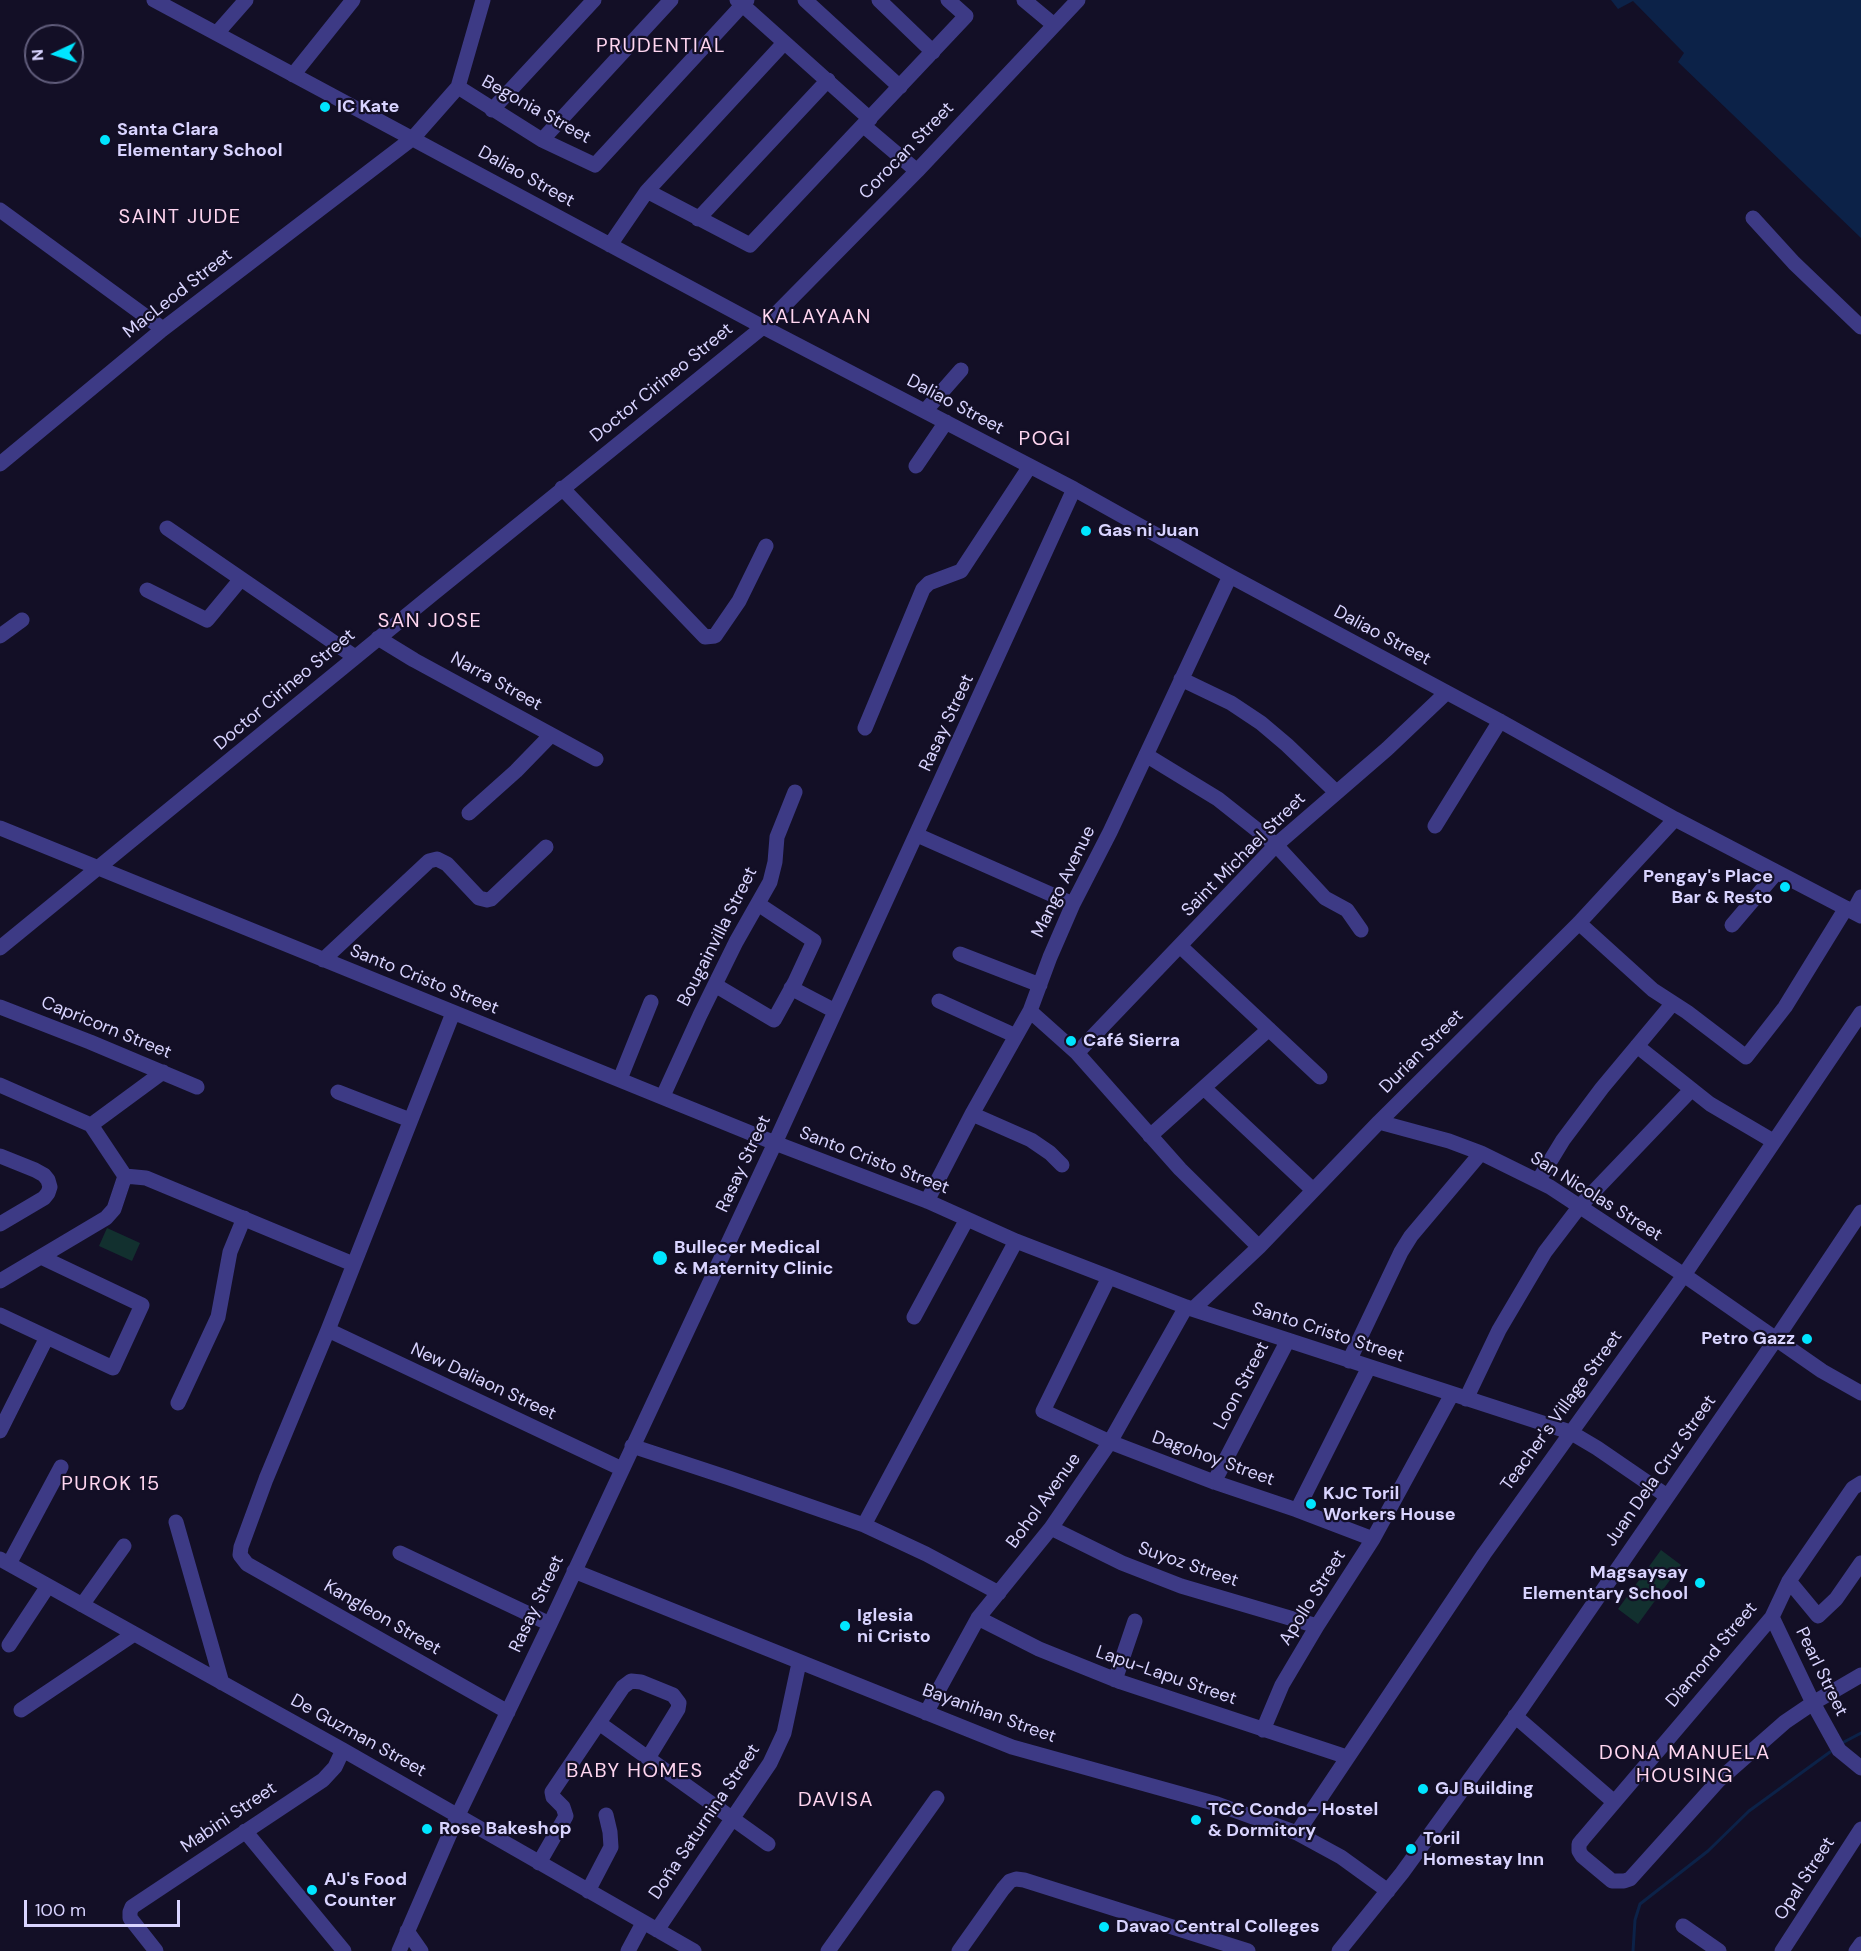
<!DOCTYPE html>
<html>
<head>
<meta charset="utf-8">
<style>
	body { margin:0 }
	#map { position:relative; width:1861px; height:1951px; overflow:hidden; background:#130f26; font-family:"DM Sans",sans-serif }
	canvas { display:block }
	.north { position:absolute; left:24px; top:24px; width:60px; height:60px; box-sizing:border-box; background:#130f26; border:2px solid #625e7d; border-radius:50%; rotate:266deg; font-size:16px; font-weight:700; line-height:24px; text-align:center; color:#d9d4ff }
	.north::after { content:''; display:block; margin:auto; width:21px; height:27px; background:#00e5ff; clip-path:polygon(50% 0,100% 100%,50% 72%,0 100%) }
	.scale { position:absolute; left:24px; top:1900px; width:156px; height:27px; box-sizing:border-box; border:3px solid #d9d4ff; border-top:0; padding-left:8px; font-size:18px; line-height:21px; white-space:nowrap; color:#d9d4ff; -webkit-text-stroke:4px #130f26; paint-order:stroke }
</style>
</head>
<body>
<div id="map">
<canvas width="1861" height="1951"></canvas>
<div class="north">N</div>
<div class="scale">100 m</div>
</div>
<script>
const ctx = document.querySelector('canvas').getContext('2d');
ctx.lineJoin = 'round';
function fillPath(path, color) { ctx.fillStyle = color; ctx.fill(path, 'evenodd'); }
const poly = rows => new Path2D(rows.map(r => 'M' + r).join(''));
function strokePath(path, color, width, dash) { ctx.strokeStyle = color; ctx.lineWidth = width; ctx.lineCap = dash ? 'butt' : 'round'; ctx.setLineDash(dash || []); ctx.stroke(path); }
function drawText(font, color, halo, rows, align = 'center') {
  ctx.font = font + ' "DM Sans",sans-serif'; ctx.lineWidth = 4.5; ctx.setLineDash([]); ctx.textBaseline = 'middle'; ctx.strokeStyle = halo; ctx.fillStyle = color; for (const [text, x, y, turn = 0] of rows) {
    ctx.save(); ctx.translate(x, y); ctx.rotate((+turn || 0) * Math.PI / 180); ctx.textAlign = isNaN(turn) ? turn : align; if (halo) ctx.strokeText(text, 0, 0); ctx.fillText(text, 0, 0); ctx.restore();
  }
}
fillPath(poly([
	[107,1228,140,1243,132,1261,99,1246],
	[1661,1550,1681,1565,1638,1624,1618,1609]
]), '#12302f');
fillPath(poly([
	[1611,0,1861,0,1861,238,1678,62,1684,53,1633,1,1618,9]
]), '#0c2248');
strokePath(poly([
	[1842,1743,1861,1733],
	[1633,1951,1635,1920,1640,1904,1708,1851,1749,1811,1830,1752]
]), '#0c2248', 3);
strokePath(poly([
	[154,0,763,327,1074,489,1230,576,1500,721,1675,819,1861,916],
	[737,0,870,119],
	[805,0,900,87],
	[879,0,933,52],
	[1024,0,1054,25],
	[217,33,246,0],
	[293,75,353,0],
	[458,87,542,140,595,165,747,0],
	[492,110,594,0],
	[864,126,917,171],
	[542,140,671,0],
	[647,191,750,245,966,16,948,0],
	[0,210,163,329],
	[1753,218,1794,263,1861,327],
	[698,219,828,80],
	[610,245,647,191,784,43],
	[925,411,961,370],
	[0,464,163,329,413,138,458,87,483,0],
	[916,466,946,422],
	[562,488,705,637,715,636,739,601,766,546],
	[167,528,355,657],
	[147,590,207,620,241,579],
	[0,636,22,620],
	[378,638,414,660,596,759],
	[1181,679,1231,703,1261,723,1287,745,1336,792],
	[865,728,923,589,929,583,961,571,1030,466],
	[1146,755,1218,799,1276,845,1325,898,1347,910,1361,930],
	[469,813,516,771,551,735],
	[1435,826,1500,721],
	[0,828,775,1143,927,1201,1016,1241,1109,1277,1186,1307,1570,1432,1597,1448,1667,1496],
	[917,835,1073,904],
	[1853,912,1861,897],
	[1579,923,1653,990,1687,1012,1746,1057,1785,1007,1846,908],
	[1732,925,1777,872],
	[1180,946,1320,1077],
	[0,948,434,593,763,327,917,171,1078,0],
	[960,954,1040,985],
	[323,960,429,861,437,859,447,864,479,898,487,900,491,899,546,847],
	[715,985,774,1020,795,982,814,941,758,904],
	[791,988,835,1011],
	[939,1001,1016,1036],
	[0,1007,90,1042,197,1087],
	[1030,1011,1077,1053,1180,1169,1259,1247],
	[453,1013,328,1330,266,1479,241,1547,240,1555,247,1564,508,1712],
	[1637,1046,1710,1104,1773,1141],
	[1077,1053,1276,845,1387,749,1446,693],
	[620,1079,651,1002],
	[0,1085,91,1125,125,1176],
	[1204,1088,1313,1190],
	[338,1092,410,1120],
	[663,1096,700,1015,736,942,770,882,775,862,777,837,795,792],
	[972,1114,1031,1140,1050,1153,1062,1165],
	[1379,1122,1449,1141,1481,1153,1550,1187,1684,1275,1822,1371,1861,1393],
	[91,1125,163,1072],
	[1150,1136,1269,1029],
	[0,1156,35,1170,44,1175,48,1180,50,1187,48,1193,44,1198,0,1224],
	[125,1176,146,1178,353,1264],
	[1538,1181,1563,1140,1602,1088,1673,1003],
	[927,1201,972,1114,1030,1011,1050,957,1073,904,1110,832,1230,576],
	[1109,1277,1043,1411,1110,1442,1214,1482,1297,1510,1373,1539],
	[0,1281,106,1218,114,1209,125,1176],
	[1193,1309,1259,1247,1379,1122,1579,923,1675,819],
	[0,1315,113,1368,142,1305,41,1257],
	[914,1317,967,1219],
	[328,1330,622,1469],
	[1349,1361,1401,1252,1411,1236,1481,1153],
	[1466,1399,1499,1330,1545,1252,1580,1206,1691,1090],
	[178,1403,218,1317,230,1252,244,1218],
	[0,1431,47,1337],
	[632,1446,729,1478,864,1525,926,1554,999,1593],
	[1214,1482,1288,1340],
	[1861,1483,1853,1488,1789,1581,1772,1617,1583,1839,1579,1844,1579,1851,1582,1856,1612,1881,1624,1881,1630,1879,1719,1780,1785,1722,1813,1703,1861,1675],
	[1297,1510,1369,1367],
	[176,1522,222,1683],
	[864,1525,1016,1241],
	[1051,1528,1122,1563,1181,1586,1317,1626],
	[400,1553,550,1624],
	[0,1559,343,1750,694,1951],
	[9,1564,61,1467],
	[574,1571,1012,1747,1217,1804,1297,1833,1341,1857,1388,1891],
	[1789,1581,1818,1616,1836,1599,1861,1563],
	[82,1605,124,1546],
	[1772,1617,1813,1703,1839,1750,1861,1768],
	[978,1618,1039,1649,1121,1682,1347,1757],
	[9,1645,48,1586],
	[1115,1680,1135,1621],
	[21,1710,134,1634],
	[926,1713,978,1618,1051,1528,1110,1442,1186,1307],
	[1515,1716,1613,1801],
	[599,1723,768,1844],
	[1263,1730,1282,1685,1317,1626,1373,1539,1452,1394],
	[245,1831,344,1951],
	[1297,1833,1484,1554,1684,1275,1861,1013],
	[539,1863,566,1816,563,1807,553,1797,552,1792,623,1687,631,1681,641,1682,673,1695,679,1703,678,1709,648,1758],
	[588,1891,611,1847,610,1832,606,1815],
	[1683,1926,1719,1951],
	[657,1930,770,1763,784,1733,799,1663],
	[407,1931,421,1951],
	[156,1951,130,1918,130,1912,132,1907,323,1780,335,1767,343,1750],
	[399,1951,458,1815,550,1624,775,1143,1074,489],
	[628,1951,643,1923],
	[828,1951,937,1798],
	[959,1951,1003,1889,1010,1881,1016,1879,1024,1880,1248,1951],
	[1339,1951,1402,1873,1523,1706,1776,1339,1861,1212],
	[1782,1951,1861,1829],
	[1856,1951,1861,1944]
]), '#3d3a85', 15);
for (const [x, y, r, color] of [
	[325,107,6,"#00e5ff"],
	[105,140,6,"#00e5ff"],
	[1086,531,6,"#00e5ff"],
	[1785,887,6,"#00e5ff"],
	[1071,1041,6,"#00e5ff"],
	[660,1258,8,"#00e5ff"],
	[1807,1339,6,"#00e5ff"],
	[1311,1504,6,"#00e5ff"],
	[1700,1583,6,"#00e5ff"],
	[845,1626,6,"#00e5ff"],
	[1423,1789,6,"#00e5ff"],
	[1196,1820,6,"#00e5ff"],
	[427,1829,6,"#00e5ff"],
	[1411,1849,6,"#00e5ff"],
	[312,1890,6,"#00e5ff"],
	[1104,1927,6,"#00e5ff"]
]) { const dot = new Path2D(); dot.arc(x, y, r, 0, 2 * Math.PI); ctx.fillStyle = color; ctx.fill(dot); strokePath(dot, '#130f26', 2); }
drawText('bold 18px', '#d9d4ff', '#130f26', [
	["IC Kate",337,107],
	["Santa Clara",117,130],
	["Elementary School",117,151],
	["Gas ni Juan",1098,531],
	["Pengay's Place",1773,877,"right"],
	["Bar & Resto",1773,898,"right"],
	["Café Sierra",1083,1041],
	["Bullecer Medical",674,1248],
	["& Maternity Clinic",674,1269],
	["Petro Gazz",1795,1339,"right"],
	["KJC Toril",1323,1494],
	["Workers House",1323,1515],
	["Magsaysay",1688,1573,"right"],
	["Elementary School",1688,1594,"right"],
	["Iglesia",857,1616],
	["ni Cristo",857,1637],
	["GJ Building",1435,1789],
	["TCC Condo- Hostel",1208,1810],
	["& Dormitory",1208,1831],
	["Rose Bakeshop",439,1829],
	["Toril",1423,1839],
	["Homestay Inn",1423,1860],
	["AJ's Food",324,1880],
	["Counter",324,1901],
	["Davao Central Colleges",1116,1927]
], 'left');
drawText('18px', '#d9d4ff', '#130f26', [
	["Begonia Street",536,110,29],
	["Corocan Street",907,151,-46],
	["Daliao Street",526,177,29],
	["MacLeod Street",178,294,-38],
	["Doctor Cirineo Street",662,383,-39],
	["Daliao Street",955,405,28],
	["Daliao Street",1382,636,28],
	["Narra Street",496,682,29],
	["Doctor Cirineo Street",285,690,-40],
	["Rasay Street",947,723,-65],
	["Saint Michael Street",1244,855,-45],
	["Mango Avenue",1064,882,-64],
	["Bougainvilla Street",718,937,-63],
	["Santo Cristo Street",424,980,22],
	["Capricorn Street",106,1028,22],
	["Durian Street",1422,1052,-45],
	["Santo Cristo Street",874,1161,21],
	["Rasay Street",744,1164,-65],
	["San Nicolas Street",1596,1197,32],
	["Santo Cristo Street",1328,1333,18],
	["New Daliaon Street",483,1382,25],
	["Loon Street",1242,1386,-62],
	["Teacher's Village Street",1562,1411,-54],
	["Dagohoy Street",1213,1459,20],
	["Juan Dela Cruz Street",1661,1471,-55],
	["Bohol Avenue",1044,1501,-54],
	["Suyoz Street",1188,1565,19],
	["Apollo Street",1313,1598,-58],
	["Rasay Street",537,1604,-65],
	["Kangleon Street",382,1618,30],
	["Diamond Street",1712,1655,-50],
	["Pearl Street",1821,1672,64],
	["Lapu-Lapu Street",1166,1676,19],
	["Bayanihan Street",989,1714,20],
	["De Guzman Street",358,1736,29],
	["Mabini Street",229,1818,-34],
	["Doña Saturnina Street",705,1822,-56],
	["Opal Street",1805,1879,-57]
]);
ctx.letterSpacing = '1.5px';
drawText('20px', '#ffd6f0', '#130f26', [
	["PRUDENTIAL",661,47],
	["SAINT JUDE",180,218],
	["KALAYAAN",817,318],
	["POGI",1045,440],
	["SAN JOSE",430,622],
	["PUROK 15",111,1485],
	["DONA MANUELA",1685,1754],
	["HOUSING",1685,1777],
	["BABY HOMES",635,1772],
	["DAVISA",836,1801]
]);
ctx.letterSpacing = '0px';
</script>
</body>
</html>
